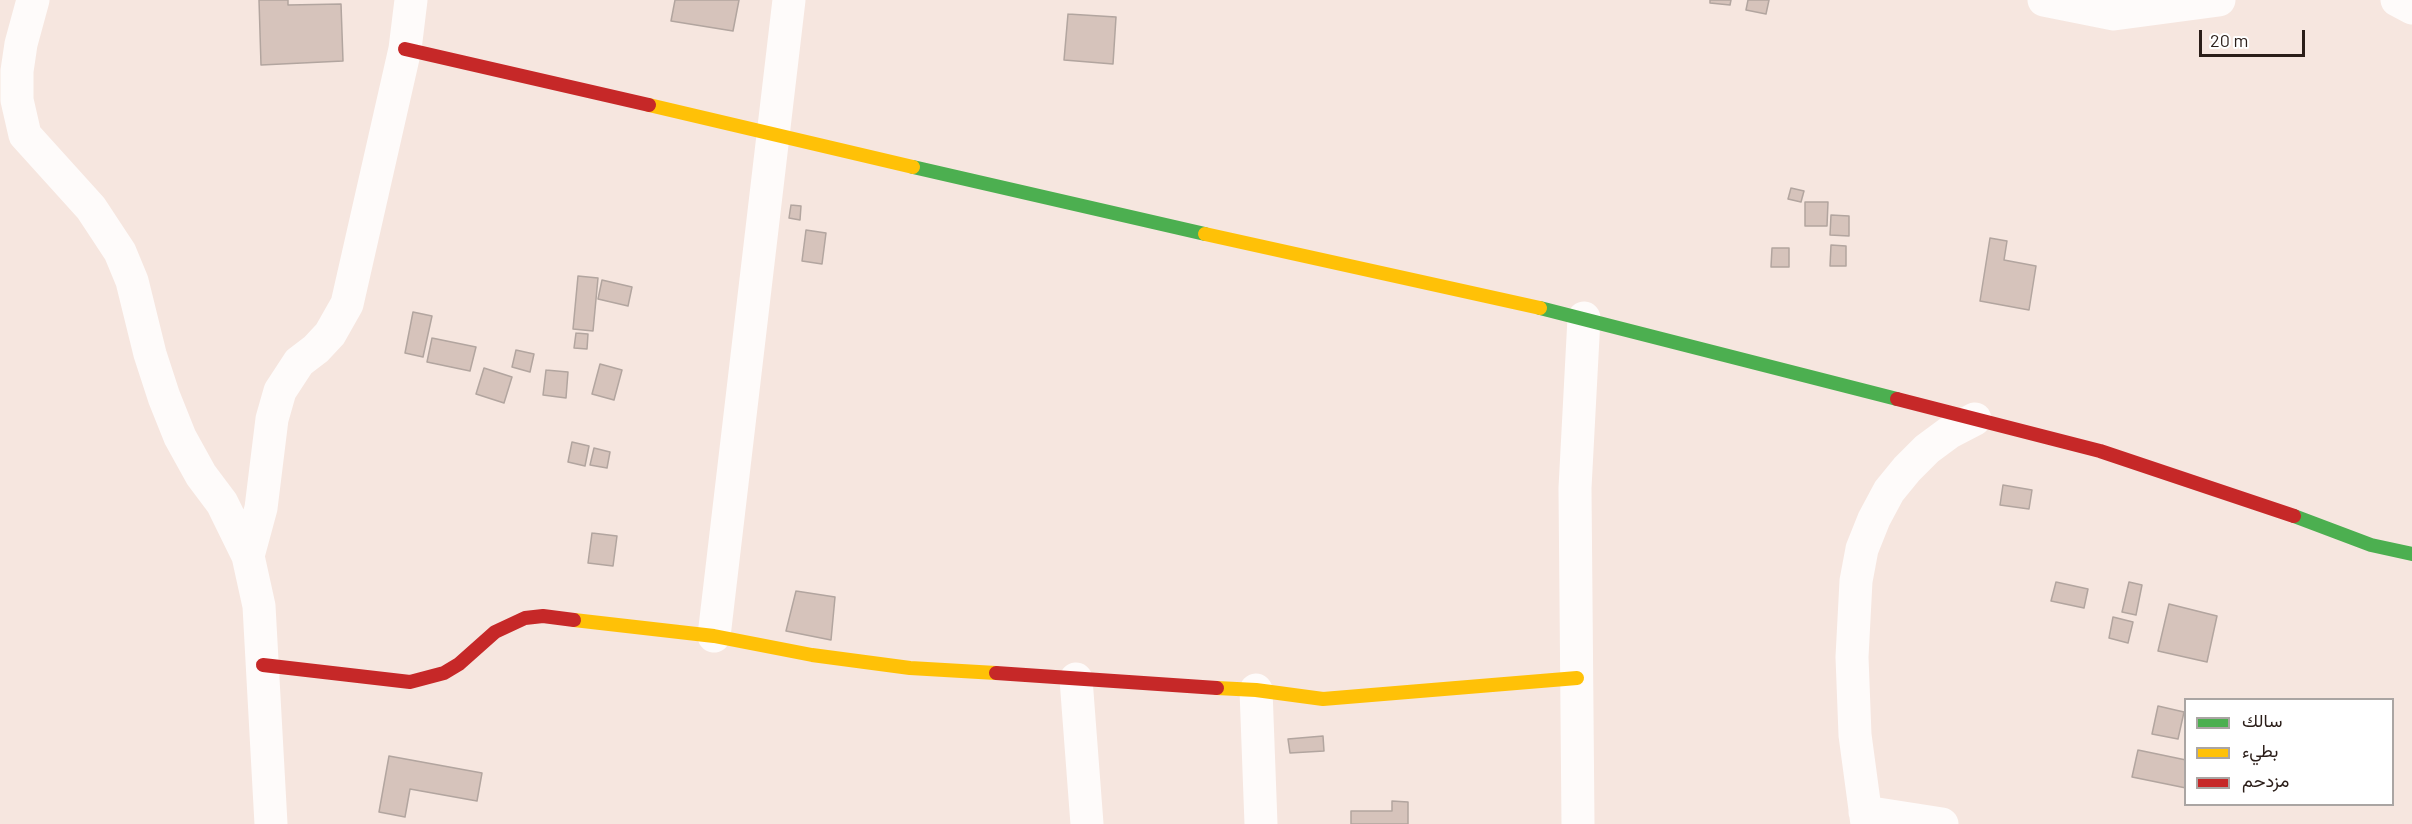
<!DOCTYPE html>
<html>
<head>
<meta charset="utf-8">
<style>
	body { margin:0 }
	#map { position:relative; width:2412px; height:824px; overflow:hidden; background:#f6e6df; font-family:Barlow,Vazirmatn,sans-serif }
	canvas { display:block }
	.legend { position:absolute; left:2184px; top:698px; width:210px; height:108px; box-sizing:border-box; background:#fff; border:2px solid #aaa5a3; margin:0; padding:8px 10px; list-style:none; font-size:18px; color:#2b1e19 }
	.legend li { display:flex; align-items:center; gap:12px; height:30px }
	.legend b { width:30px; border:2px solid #aaa5a3 }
	.scale { position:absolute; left:2199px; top:30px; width:106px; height:27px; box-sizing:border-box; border:3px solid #2b1e19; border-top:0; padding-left:8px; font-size:18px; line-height:21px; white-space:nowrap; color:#2b1e19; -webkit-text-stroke:4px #fff; paint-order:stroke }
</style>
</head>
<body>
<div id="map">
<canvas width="2412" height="824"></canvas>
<ul class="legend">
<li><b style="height:8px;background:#4caf50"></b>سالك</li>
<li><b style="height:8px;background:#ffc107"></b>بطيء</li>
<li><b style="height:8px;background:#c62828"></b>مزدحم</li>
</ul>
<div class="scale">20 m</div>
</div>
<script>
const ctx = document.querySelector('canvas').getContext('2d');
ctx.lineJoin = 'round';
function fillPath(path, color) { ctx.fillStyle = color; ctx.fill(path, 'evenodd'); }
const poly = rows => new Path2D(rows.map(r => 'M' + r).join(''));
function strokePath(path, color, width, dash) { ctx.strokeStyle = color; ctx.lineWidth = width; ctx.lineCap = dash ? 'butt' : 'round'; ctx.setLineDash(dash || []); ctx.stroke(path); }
const building = poly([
	[259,0,288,0,288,5,341,4,343,61,261,65,259,0],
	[675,0,739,0,733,31,671,21,675,0],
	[1710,0,1731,0,1730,5,1710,3,1710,0],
	[1748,0,1769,0,1766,14,1746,10,1748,0],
	[1068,14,1116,17,1113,64,1064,60,1068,14],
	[1791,188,1804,191,1801,202,1788,199,1791,188],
	[1805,202,1828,202,1827,226,1805,226,1805,202],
	[791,205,801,206,800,220,789,218,791,205],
	[1831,215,1849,216,1849,236,1830,235,1831,215],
	[806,230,826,233,822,264,802,261,806,230],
	[1990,238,2007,241,2004,260,2036,266,2029,310,1980,301,1990,238],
	[1831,245,1846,246,1846,266,1830,266,1831,245],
	[1772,248,1789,248,1789,267,1771,267,1772,248],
	[578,276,598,278,593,331,573,329,578,276],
	[602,280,632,287,628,306,598,299,602,280],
	[413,312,432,316,423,357,405,353,413,312],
	[576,333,588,334,587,349,574,348,576,333],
	[432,338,476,347,470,371,427,362,432,338],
	[516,350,534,354,530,372,512,367,516,350],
	[600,364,622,370,614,400,592,394,600,364],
	[484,368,512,377,504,403,476,394,484,368],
	[546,370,568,372,566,398,543,395,546,370],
	[572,442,589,446,585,466,568,462,572,442],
	[594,448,610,452,607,468,590,465,594,448],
	[2003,485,2032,490,2029,509,2000,505,2003,485],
	[592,533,617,536,613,566,588,563,592,533],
	[2056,582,2088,589,2084,608,2051,601,2056,582],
	[2129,582,2142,585,2136,615,2122,612,2129,582],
	[796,591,835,597,831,640,786,631,796,591],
	[2169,604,2217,616,2207,662,2158,651,2169,604],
	[2113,617,2133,622,2128,643,2109,638,2113,617],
	[2158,706,2184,712,2178,739,2152,734,2158,706],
	[1323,736,1324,751,1290,753,1288,739,1323,736],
	[2138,750,2186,760,2186,788,2132,777,2138,750],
	[389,756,482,773,477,801,410,789,405,817,379,812,389,756],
	[1392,801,1408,802,1408,824,1351,824,1351,811,1392,811,1392,801]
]);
fillPath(building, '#d6c3bb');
strokePath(building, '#b2a59f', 1.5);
strokePath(poly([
	[33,0,21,44,17,71,17,100,25,135,91,208,120,252,132,281,150,354,164,397,180,437,201,475,222,503,248,556,259,606,271,824],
	[2044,0,2114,14,2219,0],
	[2397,0,2412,8],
	[248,556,261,508,272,419,280,391,299,362,316,349,330,334,347,304,405,49,411,0],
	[714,636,789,0],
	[1076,679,1087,824],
	[1256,690,1261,824],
	[1865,812,1942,824],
	[1578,824,1575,488,1584,318],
	[1867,824,1855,735,1852,657,1856,581,1862,549,1874,519,1889,491,1907,469,1927,449,1950,432,1975,419]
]), '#fefbfa', 33);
strokePath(poly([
	[913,167,1205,234],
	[1540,308,1897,399],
	[2294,516,2371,545,2412,554]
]), '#4caf50', 14);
strokePath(poly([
	[649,105,913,167],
	[1205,234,1540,308],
	[574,620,714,636,812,655,910,668,996,673],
	[1217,688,1256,690,1323,699,1577,678]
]), '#ffc107', 14);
strokePath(poly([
	[405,49,649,105],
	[1897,399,2100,451,2294,516],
	[263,665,410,682,444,673,459,664,495,632,525,618,543,616,574,620],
	[996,673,1217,688]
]), '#c62828', 14);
</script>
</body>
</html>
